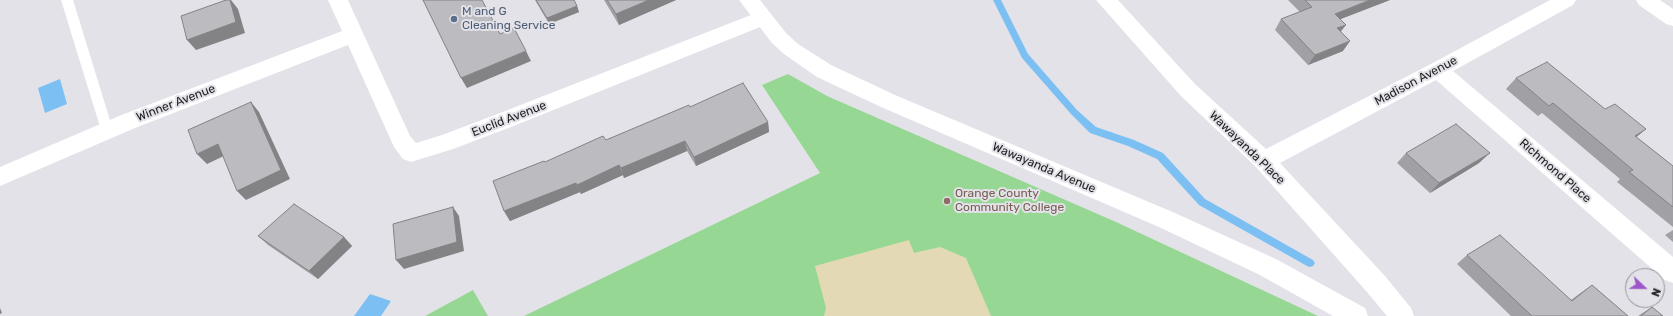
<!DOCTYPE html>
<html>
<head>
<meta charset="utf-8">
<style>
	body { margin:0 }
	#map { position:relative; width:1673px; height:316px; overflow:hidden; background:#e3e2e8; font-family:Rubik,sans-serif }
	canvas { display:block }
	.north { position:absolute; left:1625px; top:268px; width:40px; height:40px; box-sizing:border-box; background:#e3e2e8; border:1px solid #949398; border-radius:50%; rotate:112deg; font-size:11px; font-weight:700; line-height:16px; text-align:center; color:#1d1d1f }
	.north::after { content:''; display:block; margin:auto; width:14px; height:18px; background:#9d57cb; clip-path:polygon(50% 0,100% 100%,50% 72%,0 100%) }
</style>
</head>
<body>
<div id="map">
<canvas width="1673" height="316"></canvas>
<div class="north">N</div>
</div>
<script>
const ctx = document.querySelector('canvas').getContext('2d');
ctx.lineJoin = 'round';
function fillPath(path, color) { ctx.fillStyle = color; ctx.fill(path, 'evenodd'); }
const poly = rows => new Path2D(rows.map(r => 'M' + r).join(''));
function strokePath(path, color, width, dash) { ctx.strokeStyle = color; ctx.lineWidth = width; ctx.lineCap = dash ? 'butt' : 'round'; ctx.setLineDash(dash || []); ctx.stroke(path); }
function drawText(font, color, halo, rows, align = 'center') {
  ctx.font = font + ' Rubik,sans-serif'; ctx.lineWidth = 4; ctx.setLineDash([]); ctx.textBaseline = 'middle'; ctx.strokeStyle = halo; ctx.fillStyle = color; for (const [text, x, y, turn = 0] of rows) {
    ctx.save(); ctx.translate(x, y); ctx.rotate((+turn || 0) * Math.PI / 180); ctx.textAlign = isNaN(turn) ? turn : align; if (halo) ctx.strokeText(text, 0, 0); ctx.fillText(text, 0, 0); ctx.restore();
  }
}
fillPath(poly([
	[788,74,827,96,1116,222,1318,316,524,316,820,173,762,85],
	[473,290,488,316,425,316]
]), '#96d893');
fillPath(poly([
	[909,240,914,253,940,247,966,258,991,316,824,316,826,308,815,266]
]), '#e3dab5');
fillPath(poly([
	[60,79,67,104,45,113,38,88],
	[370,294,391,301,381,316,354,316]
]), '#7cc0f3');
fillPath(poly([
	[993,0,1001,0,1028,54,1077,110,1096,127,1134,140,1163,153,1205,199,1313,260,1315,263,1313,266,1310,267,1307,266,1199,205,1157,159,1128,146,1090,133,1071,114,1022,58,993,0]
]), '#7cc0f3');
fillPath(poly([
	[61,0,73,0,113,130,112,134,107,135,102,134,101,130,61,0]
]), '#fff');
fillPath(poly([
	[328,0,348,0,410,136,416,143,442,135,495,115,756,13,763,11,770,13,773,18,770,23,511,127,453,149,411,162,403,159,394,147,348,45,135,128,0,186,0,167,119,116,342,31,328,0],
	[1096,0,1118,0,1195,84,1266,149,1431,64,1550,0,1576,0,1573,5,1453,71,1673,257,1673,283,1665,280,1436,80,1280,163,1385,276,1411,308,1414,316,1387,316,1367,292,1256,167,1181,96,1096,0],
	[1636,0,1660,0,1673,9,1673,26,1666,24,1639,5,1636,0]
]), '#fff');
fillPath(poly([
	[739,0,760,0,786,33,798,44,831,65,895,95,1175,213,1276,259,1365,308,1368,316,1333,316,1260,275,1159,227,881,107,817,77,784,54,772,43,739,0]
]), '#fff');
fillPath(poly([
	[535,0,574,0,577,6,579,12,549,24],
	[604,0,676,0,619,25],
	[1288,0,1390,0,1340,19,1343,51,1308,65,1275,30,1281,19,1300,12],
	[1516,78,1605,109,1646,129,1636,137,1673,166,1673,227,1617,182,1620,179,1542,113,1538,116,1506,89],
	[690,107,768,122,769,132,696,166,687,151,624,178,623,175,581,194,580,192,510,221,504,211,545,162,606,140],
	[1406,153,1479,163,1430,193,1397,163],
	[1673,230,1673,242,1665,235],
	[258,236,344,237,352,246,318,279,268,245],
	[1467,255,1571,300,1579,294,1592,285,1628,316,1511,316,1457,264],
	[1652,307,1663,316,1638,316,1644,312]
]), '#a1a1a5');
fillPath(poly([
	[230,0,231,0,238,9,245,33,196,50,187,40],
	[649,0,676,0,619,25,616,14],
	[1370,0,1390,0,1328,24,1335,14],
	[577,6,579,12,549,24,547,18],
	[1346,25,1338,35,1337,28],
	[1350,41,1343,51,1308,65,1315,55],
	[526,51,531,61,467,88,461,78],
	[251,102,259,112,290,179,246,200,237,191],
	[768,122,769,132,696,166,694,157],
	[1646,129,1634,139,1635,136],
	[685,141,687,151,624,178,621,168],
	[218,144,228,154,207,164,197,154],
	[1490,153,1479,163,1430,193,1439,183],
	[619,165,623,175,581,194,577,185],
	[576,183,580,192,510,221,504,211],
	[453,207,459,216,464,251,404,269,396,260],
	[344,237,352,246,318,279,309,271],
	[0,308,2,313,0,314]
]), '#838386');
const building = poly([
	[226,0,230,0,236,22,187,40,181,16,226,0],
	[423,0,482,0,500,34,514,28,526,51,461,78,423,0],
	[536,0,574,0,577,6,547,18,536,0],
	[607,0,649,0,616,14,607,0],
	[1305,0,1370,0,1335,14,1346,25,1337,28,1350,41,1315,55,1281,19,1312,7,1305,0],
	[1547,62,1605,109,1615,104,1646,129,1635,136,1673,166,1673,207,1629,172,1633,170,1553,103,1549,106,1516,78,1547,62],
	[743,83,768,122,694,157,685,141,621,168,619,165,577,185,576,183,504,211,493,181,544,161,545,162,603,136,606,140,689,105,690,107,743,83],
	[251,102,281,170,237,191,218,144,197,154,188,130,251,102],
	[1456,124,1490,153,1439,183,1406,153,1456,124],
	[294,204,344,237,309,271,258,236,294,204],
	[453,207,457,242,396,260,393,224,453,207],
	[1500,235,1572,301,1592,285,1628,316,1532,316,1467,255,1500,235],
	[1652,307,1663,316,1641,316,1652,307]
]);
fillPath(building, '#bbbbc0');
strokePath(building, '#838386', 1);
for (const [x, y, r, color] of [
	[454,19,4,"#5c6f8a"],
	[947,201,4,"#8d6e63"]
]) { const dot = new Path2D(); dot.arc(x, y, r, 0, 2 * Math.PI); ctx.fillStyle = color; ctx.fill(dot); strokePath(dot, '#e3e2e8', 1.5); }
drawText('12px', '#4e5e75', '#e3e2e8', [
	["M and G",462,12],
	["Cleaning Service",462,26]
], 'left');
drawText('12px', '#1d1d1f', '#e3e2e8', [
	["Madison Avenue",1416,81,-28],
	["Winner Avenue",176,103,-21],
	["Euclid Avenue",509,119,-21],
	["Wawayanda Place",1247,148,44],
	["Wawayanda Avenue",1044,168,23],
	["Richmond Place",1555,171,41]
]);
drawText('12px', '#785e54', '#e3e2e8', [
	["Orange County",955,194],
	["Community College",955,208]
], 'left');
</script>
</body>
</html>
